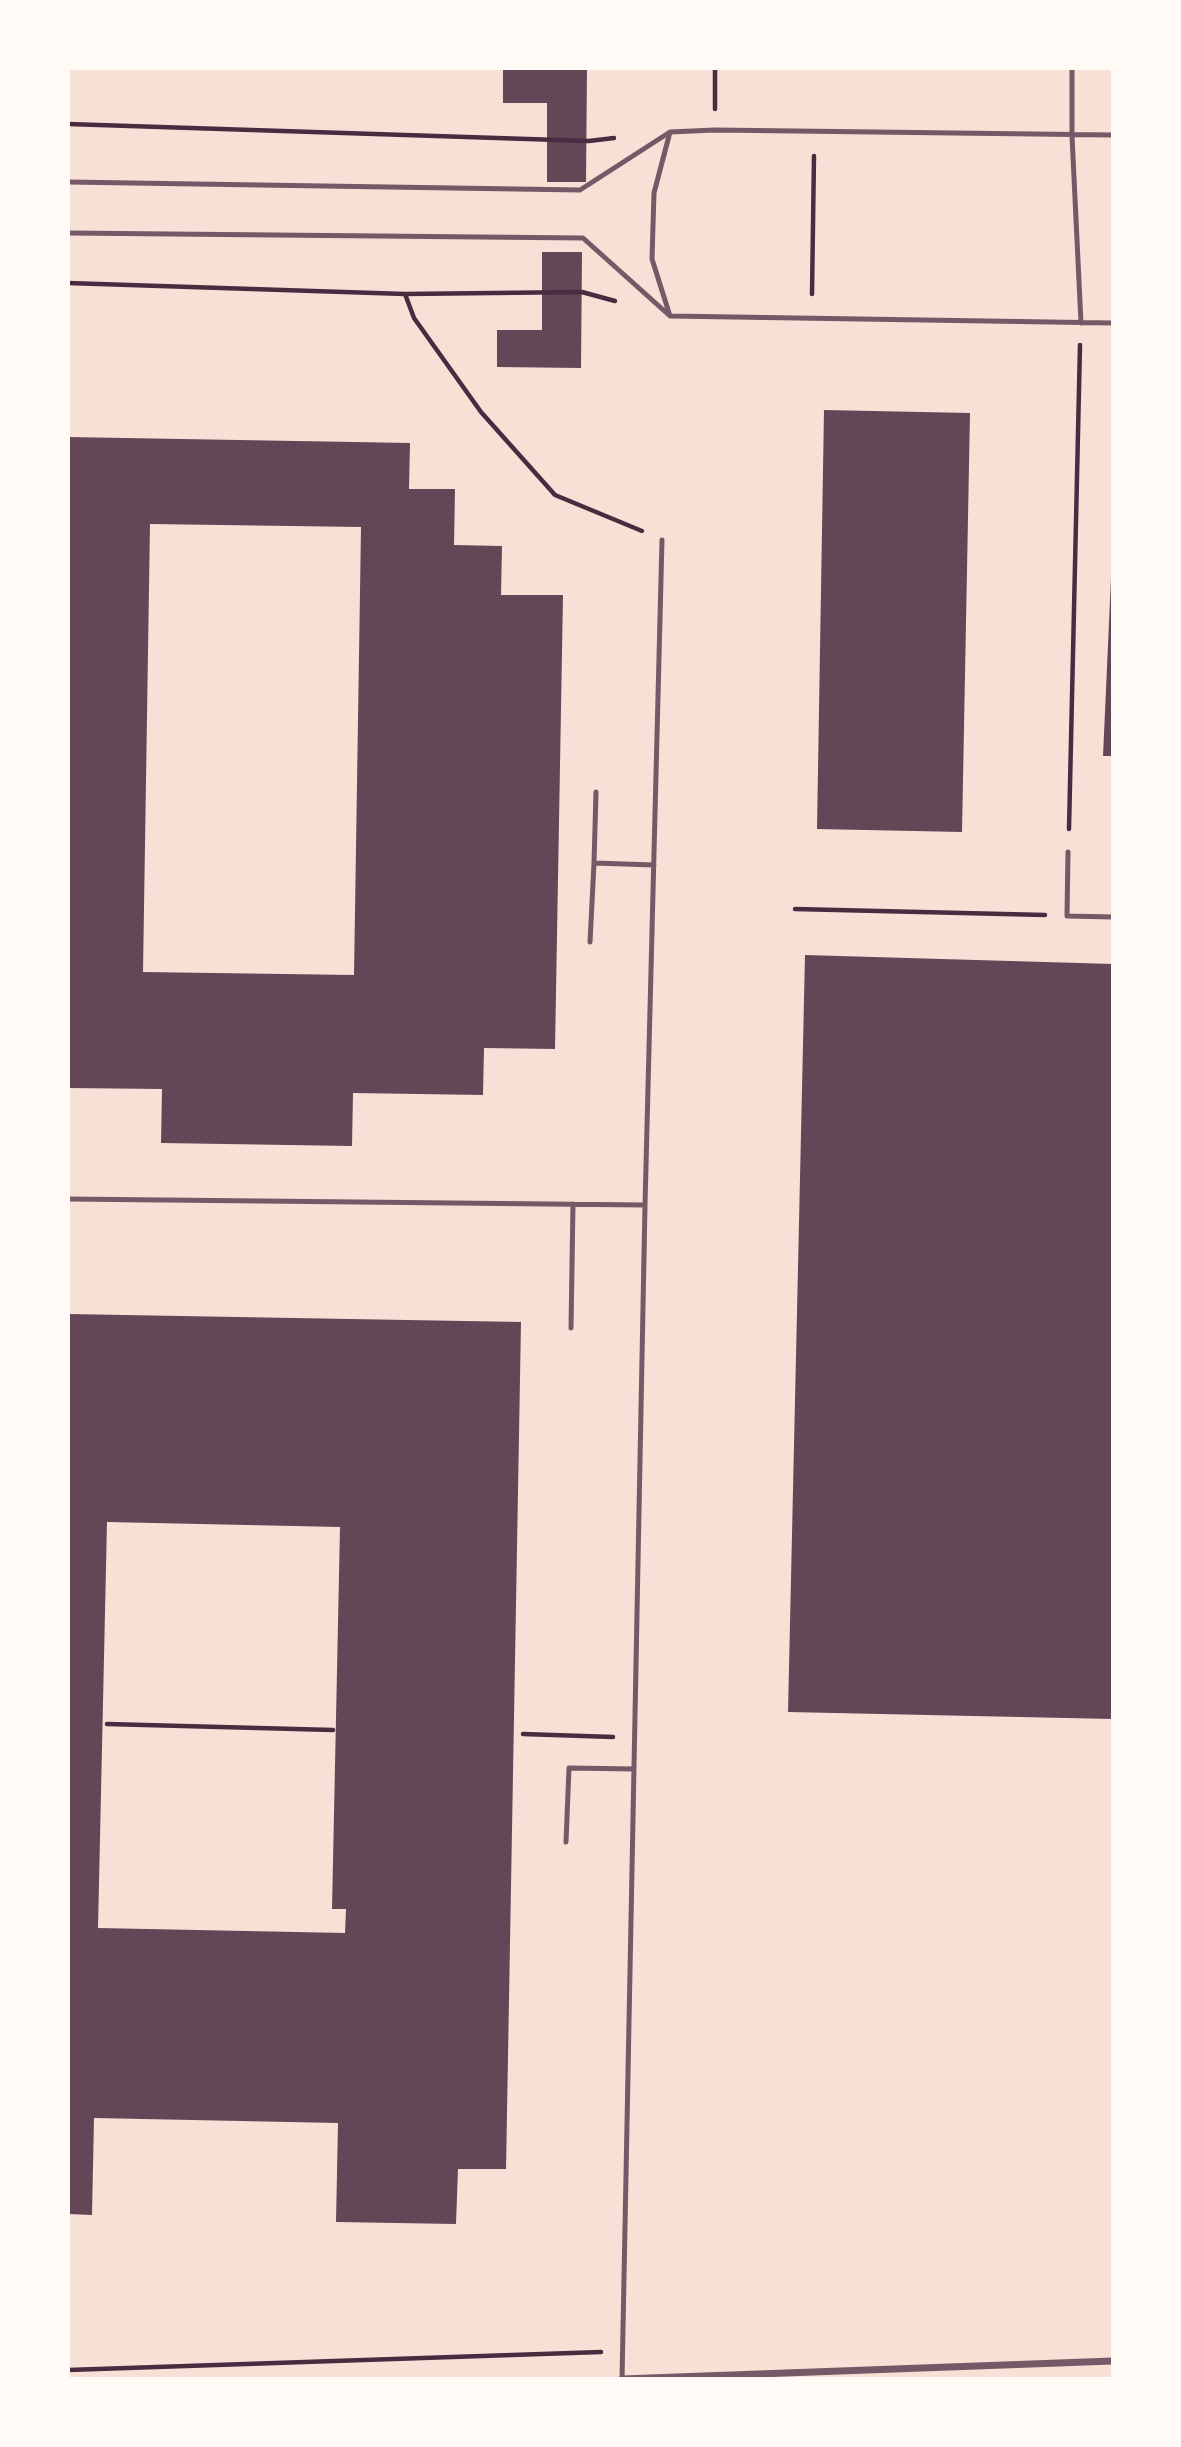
<!DOCTYPE html>
<html>
<head>
<meta charset="utf-8">
<style>
	body { margin:0 }
	#map { position:relative; width:1181px; height:2447px; overflow:hidden; background:#f7e1d7; font-family:"Zilla Slab",serif }
	canvas { display:block }
	.frame { position:absolute; inset:0; border:70px solid #fffaf5; pointer-events:none }
</style>
</head>
<body>
<div id="map">
<canvas width="1181" height="2447"></canvas>
<div class="frame"></div>
</div>
<script>
const ctx = document.querySelector('canvas').getContext('2d');
ctx.lineJoin = 'round';
function fillPath(path, color) { ctx.fillStyle = color; ctx.fill(path, 'evenodd'); }
const poly = rows => new Path2D(rows.map(r => 'M' + r).join(''));
function strokePath(path, color, width, dash) { ctx.strokeStyle = color; ctx.lineWidth = width; ctx.lineCap = dash ? 'butt' : 'round'; ctx.setLineDash(dash || []); ctx.stroke(path); }
fillPath(poly([
	[503,68,587,68,586,182,547,182,547,103,503,103],
	[542,252,582,252,581,368,497,367,497,330,542,330],
	[824,410,970,413,962,832,817,829],
	[68,437,410,443,409,489,455,489,454,545,502,546,501,595,563,595,555,1049,484,1048,483,1095,353,1093,352,1146,161,1143,162,1089,68,1088],
	[150,524,361,527,354,975,143,972],
	[1111,578,1113,578,1113,756,1103,756],
	[805,955,1113,964,1113,1719,788,1712],
	[68,1314,521,1322,506,2169,458,2169,456,2224,336,2222,338,2123,94,2118,92,2215,68,2214],
	[107,1522,340,1527,332,1909,346,1909,345,1933,98,1928]
]), '#644757');
strokePath(poly([
	[715,68,715,109],
	[68,124,589,141,614,138],
	[68,283,405,294,582,292,615,301],
	[405,294,414,318,481,412,555,495,642,531],
	[812,294,814,156],
	[1069,829,1080,345],
	[795,909,1045,915],
	[107,1724,333,1730],
	[523,1734,613,1737],
	[68,2370,601,2352]
]), '#4a2c40', 4.5);
strokePath(poly([
	[1072,70,1072,136,1081,323],
	[68,182,580,190,670,132,715,130,1113,135],
	[68,233,583,238,670,316,1113,323],
	[670,316,652,259,654,193,670,132],
	[1068,852,1067,916,1113,917],
	[594,863,596,792],
	[590,942,594,863,654,865],
	[68,1199,645,1205],
	[571,1328,573,1204],
	[566,1842,569,1768,634,1769],
	[622,2379,645,1205,662,540]
]), '#755966', 5);
strokePath(poly([
	[622,2379,1113,2361]
]), '#755966', 7);
</script>
</body>
</html>
